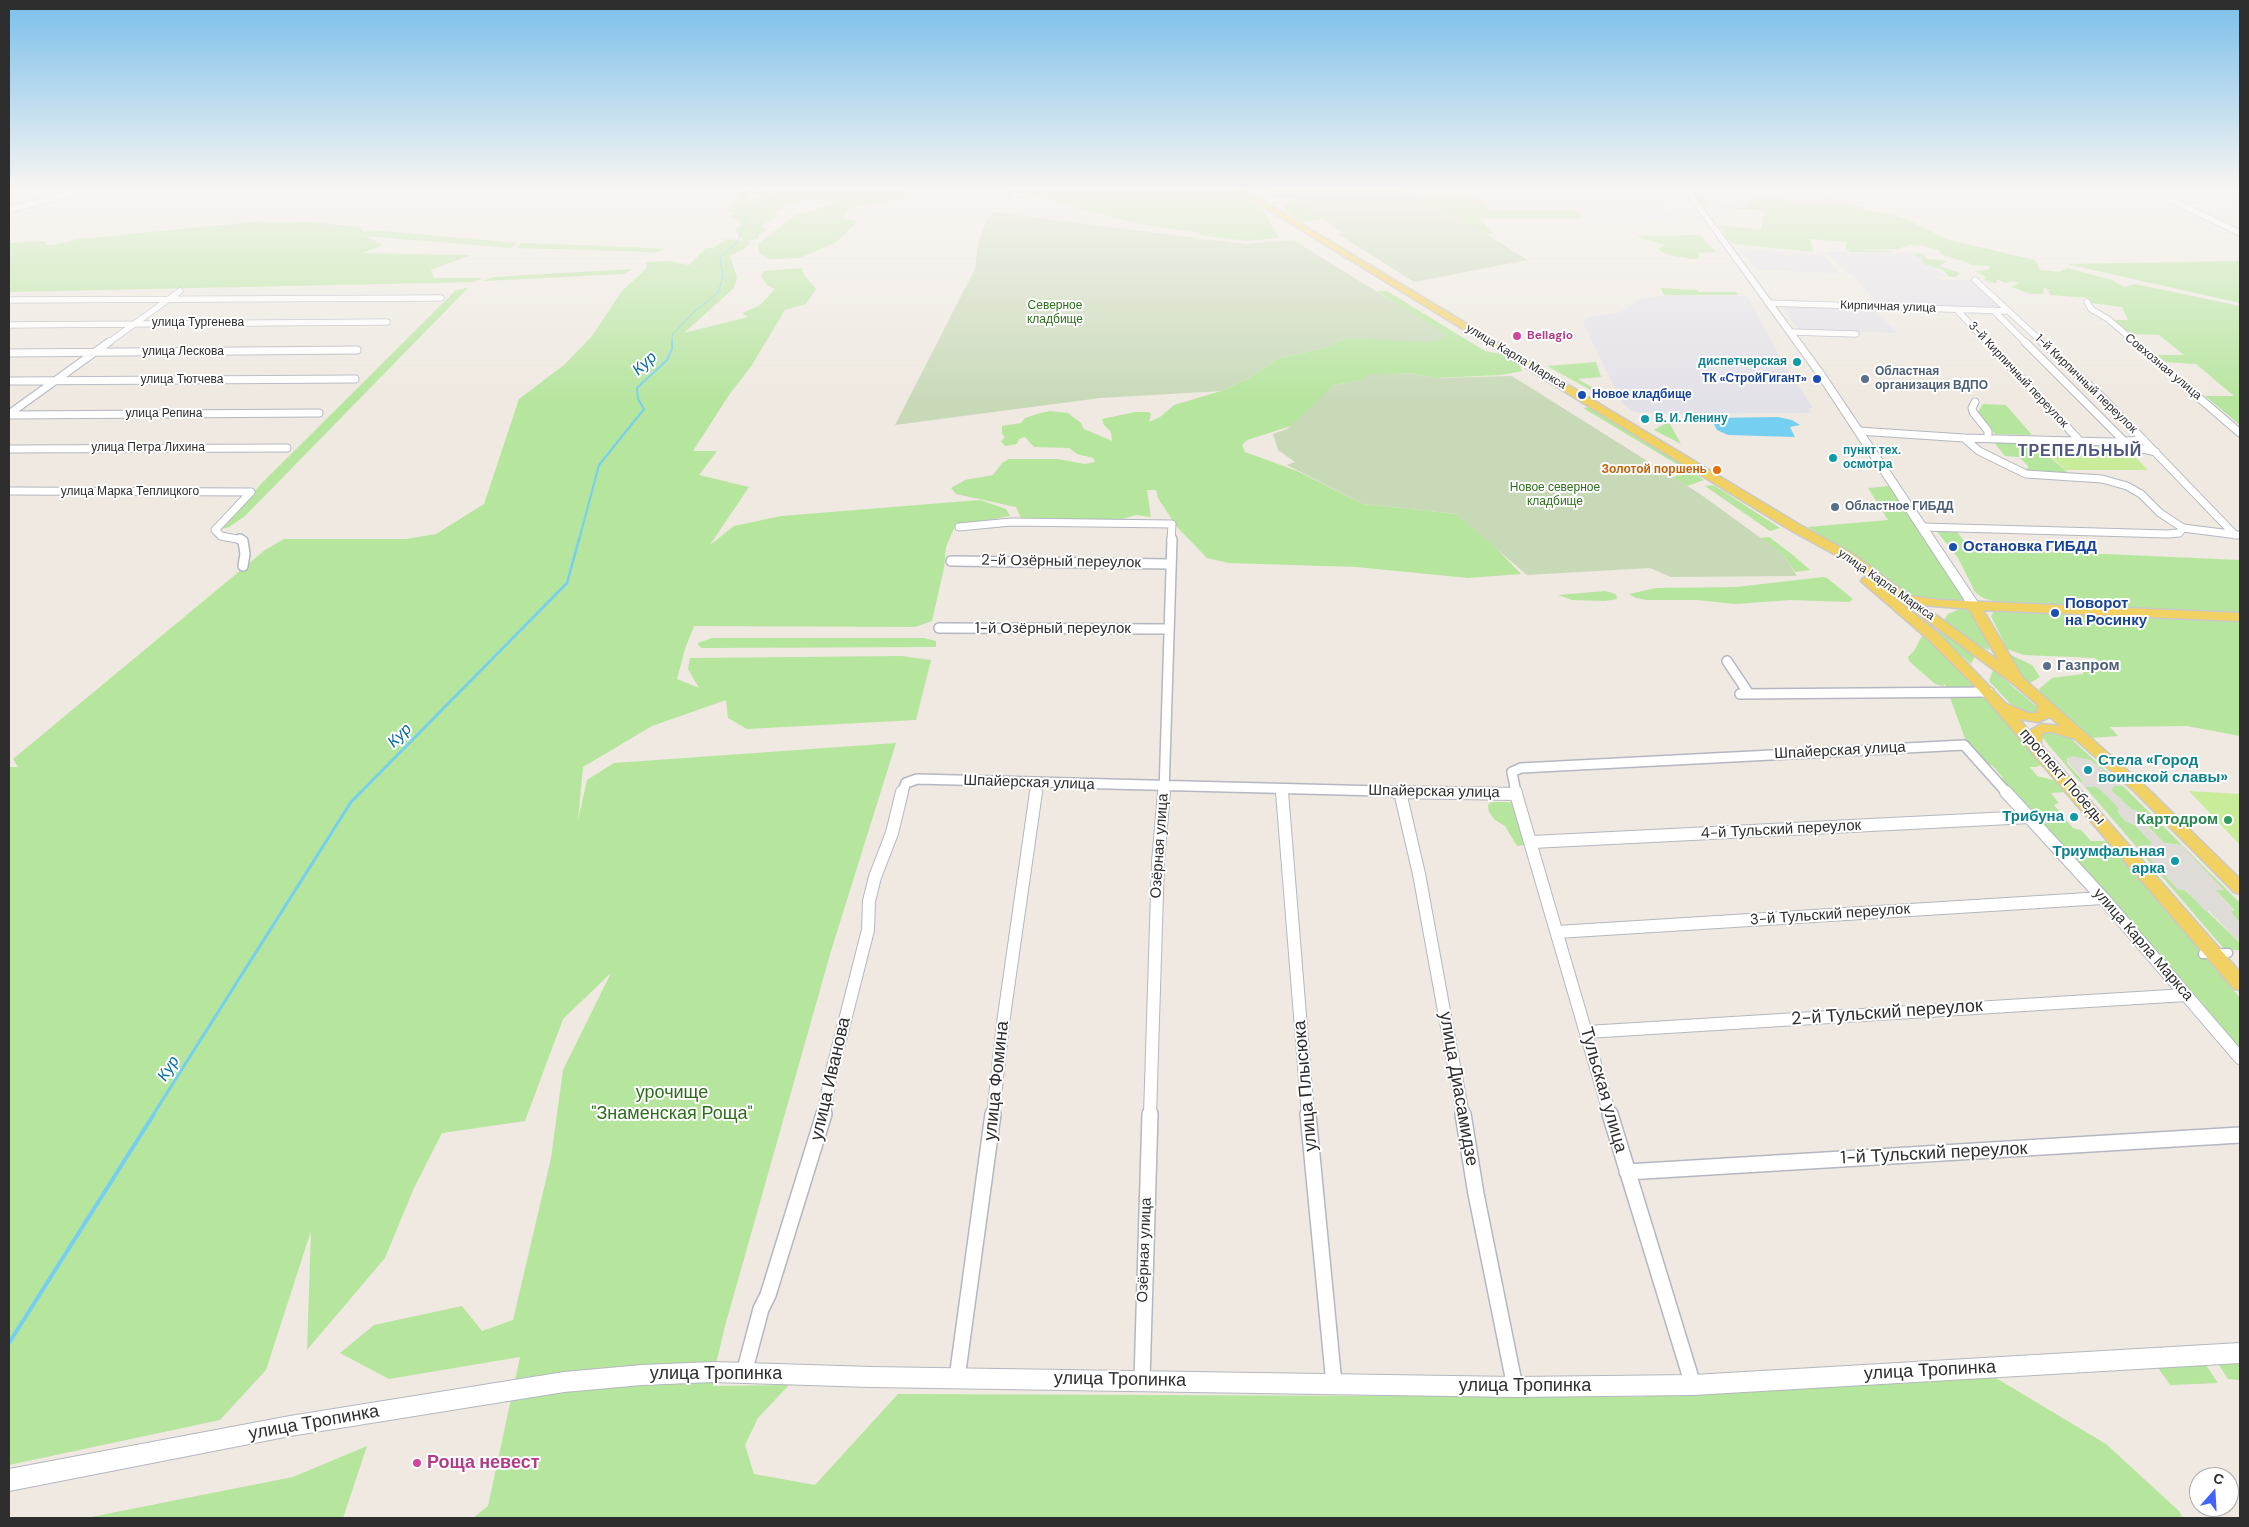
<!DOCTYPE html>
<html>
<head>
<meta charset="utf-8">
<style>
	body { margin:0 }
	#map { position:relative; width:2249px; height:1527px; overflow:hidden; background:#efe9e1; font-family:"DM Sans",sans-serif }
	canvas { display:block }
	.frame { position:absolute; inset:0; border:10px solid #2e2e2e; pointer-events:none }
	.north { position:absolute; left:2189px; top:1467px; width:50px; height:50px; box-sizing:border-box; background:#fff; border:1px solid #ababab; border-radius:50%; rotate:19deg; font-size:14px; font-weight:700; line-height:20px; text-align:center; color:#2e2e2e }
	.north::after { content:''; display:block; margin:auto; width:18px; height:22px; background:#4264fb; clip-path:polygon(50% 0,100% 100%,50% 72%,0 100%) }
</style>
</head>
<body>
<div id="map">
<canvas width="2249" height="1527"></canvas>
<div class="frame"></div>
<div class="north">С</div>
</div>
<script>
const ctx = document.querySelector('canvas').getContext('2d');
ctx.lineJoin = 'round';
function fillPath(path, color) { ctx.fillStyle = color; ctx.fill(path, 'evenodd'); }
const poly = rows => new Path2D(rows.map(r => 'M' + r).join(''));
function strokePath(path, color, width, dash) { ctx.strokeStyle = color; ctx.lineWidth = width; ctx.lineCap = dash ? 'butt' : 'round'; ctx.setLineDash(dash || []); ctx.stroke(path); }
function drawText(font, color, halo, rows, align = 'center') {
  ctx.font = font + ' "DM Sans",sans-serif'; ctx.lineWidth = 4; ctx.setLineDash([]); ctx.textBaseline = 'middle'; ctx.strokeStyle = halo; ctx.fillStyle = color; for (const [text, x, y, turn = 0] of rows) {
    ctx.save(); ctx.translate(x, y); ctx.rotate((+turn || 0) * Math.PI / 180); ctx.textAlign = isNaN(turn) ? turn : align; if (halo) ctx.strokeText(text, 0, 0); ctx.fillText(text, 0, 0); ctx.restore();
  }
}
fillPath(poly([
	[1399,188,1556,188,1563,193,1630,188,1679,188,1662,188,1662,192,1652,191,1660,201,1661,207,1665,207,1677,220,1585,219,1576,210,1492,210,1476,196,1415,196],
	[1740,188,1807,188,1843,202,1793,203,1780,197,1754,197,1756,202,1747,208,1709,206,1698,190],
	[1737,248,1823,255,1840,273,1757,270],
	[1826,251,1919,253,1945,276,1918,276,1936,276,1941,280,1971,280,2002,310,1877,303,1852,274,1848,274],
	[1664,295,1747,296,1788,371,1813,408,1808,408,1812,413,1671,414,1634,412,1623,404,1583,323,1586,318,1621,312,1639,300],
	[1784,305,1873,308,1898,333,1799,330,1783,308]
]), '#e3e1e8');
fillPath(poly([
	[735,188,753,189,743,203,767,196,753,193,758,188,909,188,903,198,869,205,858,205,848,210,842,219,857,221,850,229,835,243,799,258,770,259,759,253,758,244,794,216,831,204,833,201,827,201,828,197,811,199,786,204,780,210,775,211,777,217,761,226,766,230,758,235,759,239,745,241,751,242,743,250,730,256,737,277,734,288,684,333,748,317,742,313,759,306,775,289,767,285,761,276,764,271,802,268,804,275,816,289,806,304,785,310,752,365,729,395,693,451,717,451,699,475,749,487,710,545,734,526,781,516,980,500,1006,509,1010,516,955,526,946,547,944,568,932,621,915,627,694,626,685,649,677,679,699,688,688,669,690,658,901,656,931,660,916,720,747,729,728,718,726,700,652,726,583,767,578,820,587,780,614,763,896,743,831,951,725,1326,714,1372,713,1386,789,1385,758,1418,745,1445,754,1474,815,1485,898,1394,1631,1397,1996,1378,2106,1444,2179,1511,2183,1518,473,1518,488,1506,520,1357,389,1379,340,1353,374,1325,462,1306,482,1331,513,1320,551,1158,563,1070,611,973,563,1019,525,1121,442,1133,414,1188,385,1258,307,1350,311,1231,266,1370,220,1420,9,1465,9,767,18,767,13,759,265,550,284,539,406,539,436,534,484,504,519,399,564,365,592,336,622,291,646,269,647,262,669,261,689,265,706,248,713,248,726,239,743,241,735,230,740,225,739,220,730,216,735,212,727,211,740,195],
	[1000,188,1231,188,1262,208,1279,238,1247,241,1200,235,1200,233,1140,224,1087,211,1053,199,1016,192,1012,193,1010,198,1005,199,1006,190],
	[1698,190,1709,206,1747,208,1746,201,1755,202,1754,197,1780,197,1793,203,1843,202,1871,211,1902,217,1949,240,2035,260,2040,270,2059,272,2068,268,2112,280,2124,287,2135,284,2240,306,2240,425,2205,396,2234,396,2196,364,2163,362,2154,355,2184,355,2159,335,2129,334,2116,323,2116,320,2128,320,2122,307,2091,303,2089,298,2050,295,2048,291,2052,291,2044,288,2043,294,2031,294,2011,287,2019,283,2011,281,2006,283,1996,279,1997,283,1989,282,1984,280,1986,277,1975,271,1988,270,1990,266,1970,265,1969,263,1942,255,1939,250,1923,246,1910,245,1897,249,1852,250,1892,251,1888,252,1850,252,1848,251,1851,250,1846,249,1846,242,1810,239,1813,252,1734,244,1728,240,1719,225,1761,230,1764,211,1702,206,1693,193],
	[1415,197,1476,197,1492,210,1576,210,1583,218,1479,218,1493,233,1486,234],
	[1297,199,1323,219,1301,222,1283,208,1284,202],
	[263,221,264,223,312,222,360,227,363,232,370,230,518,243,511,248,365,236,384,245,362,253,471,255,431,270,434,278,482,278,475,282,9,292,9,288,12,287,9,286,9,243,44,241,46,245,52,245,79,239],
	[1700,235,1716,252,1699,253,1699,258,1691,259,1669,255,1660,251,1659,248,1664,245,1636,236],
	[521,243,610,246,664,249,658,252,649,252,517,248],
	[1912,254,1922,254,1927,259,1948,261,1939,266,1960,273,1956,277,1949,277,1943,270,1924,264,1922,259],
	[2240,261,2240,303,2066,264],
	[632,269,624,274,483,281,493,277],
	[465,288,468,288,245,516,229,527,219,530,262,483,435,311,455,291],
	[1661,288,1697,290,1699,292,1736,292,1738,295,1664,295],
	[1377,291,1387,291,1485,351,1506,355,1519,364,1522,371,1502,375,1435,378,1409,373,1369,376,1363,380,1334,385,1294,425,1247,440,1242,445,1245,452,1297,471,1363,504,1456,514,1492,544,1521,574,1468,578,1356,567,1228,563,1207,558,1176,526,1158,498,1156,490,1147,490,1151,517,1136,515,1112,522,1021,518,1016,507,956,494,951,488,965,480,993,475,1002,463,1009,459,1058,459,1085,464,1095,462,1093,458,1077,454,1069,448,1034,447,1025,437,1019,439,1017,444,1005,446,1001,441,1005,437,1002,434,1002,426,1021,423,1025,418,1037,414,1050,411,1068,413,1081,423,1084,429,1112,441,1111,432,1104,425,1102,419,1135,412,1149,412,1151,414,1149,422,1160,417,1174,405,1221,391,1249,378,1279,358,1321,349,1348,338,1385,339,1392,301],
	[1596,362,1601,377,1578,379,1605,395,1605,398,1547,366],
	[1983,404,2006,405,2032,435,1995,434,1977,413],
	[1590,407,1665,453,1704,480,1687,486,1673,477,1690,472,1583,408],
	[1666,423,1670,424,1681,444,1654,430],
	[1992,440,2031,441,2071,475,2023,471,2029,467,2019,457,2005,456],
	[1711,485,1715,486,1780,528,1770,531,1705,486],
	[1890,486,1965,600,1960,602,1918,599,1808,527,1888,520,1868,488],
	[1935,529,1956,530,1969,548,2240,560,2240,616,2000,603,1983,598,1975,592,1958,558],
	[1769,537,1794,556,1810,570,1795,572,1783,554,1760,538],
	[1823,577,1827,578,1853,599,1849,602,1790,600,1736,604,1696,600,1647,600,1636,598,1629,594,1656,588,1737,587],
	[1605,591,1616,594,1617,599,1605,601,1572,600,1558,595],
	[1960,609,1970,611,1979,621,1990,650,1981,647,1944,620,1948,614],
	[2000,610,2240,620,2240,736,2187,726,2110,727,2118,736,2092,738,2041,693,2039,689,2052,678,2083,674,2084,670,2077,663,2099,662,2095,658,2024,655,2007,649,1991,616,1994,611],
	[1939,628,1975,656,1971,664,1939,635],
	[1923,634,1980,689,2040,762,2041,765,2037,767,2030,767,2037,776,2053,780,2067,792,2051,793,2059,803,2054,805,2073,828,2081,830,2091,841,2106,841,2240,998,2240,1052,1999,779,2003,778,1992,765,1986,765,1967,744,1945,684,1943,686,1935,684,1909,661,1908,657,1914,651],
	[712,638,924,638,936,641,936,647,702,648,698,645,698,643],
	[2011,655,2032,665,2040,677,2030,683,2026,682,2009,656],
	[1993,670,2042,711,2035,714,2016,710,1989,681],
	[2050,731,2067,735,2117,781,2090,760,2067,758,2067,763,2084,782,2080,782,2041,736,2044,732],
	[2092,786,2099,788,2120,809,2117,811,2126,822,2135,825,2152,843,2151,845,2139,846,2240,943,2240,950,2225,950,2085,787],
	[2114,786,2123,786,2240,903,2240,923,2230,911,2234,910,2216,890,2223,890,2181,845,2164,843,2146,824,2149,822,2141,813,2131,809,2111,790],
	[1491,802,1510,802,1515,806,1525,845,1517,846,1505,826,1495,820,1489,812,1488,805],
	[2240,1355,2240,1380,2228,1379,2213,1356],
	[2204,1362,2218,1383,2170,1385,2156,1365],
	[367,1446,343,1518,86,1518,293,1477]
]), '#b6e59e');
fillPath(poly([
	[1261,188,1399,188,1466,222,1528,260,1414,282,1338,234,1342,233,1295,198,1279,199],
	[993,212,1244,244,1293,240,1447,335,1437,341,1428,342,1348,338,1321,349,1279,358,1249,378,1221,391,1100,398,895,425,975,269,978,244,986,221],
	[1409,373,1435,378,1512,376,1700,494,1783,554,1797,576,1671,577,1650,568,1527,575,1456,514,1363,504,1287,465,1295,462,1278,450,1273,434,1287,429,1334,385,1363,380,1369,375]
]), '#c8d9b8');
fillPath(poly([
	[2039,446,2125,447,2148,470,2066,470],
	[2189,791,2240,794,2240,845]
]), '#c9ec9a');
fillPath(poly([
	[2072,756,2090,760,2117,781,2123,786,2114,786,2111,790,2131,809,2141,813,2149,822,2146,825,2164,843,2181,845,2224,890,2216,890,2234,911,2230,911,2240,923,2240,943,2209,911,2205,911,2186,890,2178,890,2138,846,2151,845,2152,843,2135,825,2126,822,2117,811,2119,809,2110,799,2097,787,2085,787,2080,782,2084,781,2066,760]
]), '#dfdcd8');
fillPath(poly([
	[1778,417,1792,420,1800,425,1790,427,1795,437,1728,435,1717,430,1711,418]
]), '#75cff0');
strokePath(poly([
	[672,343,672,335,694,312,718,293,723,277,720,258,738,241,746,217,753,206,758,202,774,200,800,188]
]), '#75cff0', 1);
strokePath(poly([
	[579,540,599,465,644,409,638,399,637,388,667,360,672,349,672,342]
]), '#75cff0', 2);
strokePath(poly([
	[360,793,567,583,579,539]
]), '#75cff0', 2.5);
strokePath(poly([
	[153,1115,351,802,361,792]
]), '#75cff0', 3);
strokePath(poly([
	[9,1343,154,1114]
]), '#75cff0', 4);
const pedestrian = poly([
	[2203,954,2228,953]
]);
const minorFar4 = poly([
	[2146,188,2240,233],
	[9,210,90,188],
	[1975,280,2043,343],
	[9,300,441,298],
	[2087,302,2091,309,2108,319,2136,343],
	[1768,303,2007,311],
	[1957,310,1988,343],
	[1993,310,2026,343],
	[9,325,387,322],
	[1790,332,1856,334],
	[108,343,180,291]
]);
const minorFar3 = poly([
	[1987,342,2079,440],
	[2025,342,2123,440],
	[2042,342,2104,399,2235,535],
	[2134,342,2240,433],
	[9,353,357,350],
	[9,381,355,379],
	[1975,402,1972,408,1973,412,1988,431,1988,437],
	[9,414,109,342],
	[9,415,319,413],
	[1858,431,1964,438,2110,442,2144,440],
	[1964,438,1979,451,2026,474,2102,479,2127,486,2141,494,2160,513,2183,528],
	[2120,444,2156,452],
	[9,449,287,448],
	[9,491,251,492],
	[959,527,1011,522,1172,524,1171,540],
	[1923,527,2167,534,2179,533,2183,528,2238,535],
	[242,540,221,536,215,530,251,492]
]);
const minorFar2 = poly([
	[240,539,243,541,245,554,243,566],
	[951,561,1170,564],
	[939,628,1167,629],
	[1727,661,1749,694],
	[1740,694,1989,692],
	[1282,789,1282,793],
	[902,793,906,783,917,779,1458,793],
	[1036,793,1037,783],
	[1164,793,1172,539],
	[1516,793,1512,772,1521,768,1964,745,2007,793]
]);
const minorFar1 = poly([
	[1282,792,1308,1115],
	[1395,792,1516,794,1516,792],
	[1400,792,1419,874,1463,1115],
	[2006,792,2103,898,2240,1058],
	[1516,794,1610,1115],
	[1532,842,2030,817],
	[1557,932,2103,898],
	[1587,1032,2186,995],
	[824,1115,830,1079,868,930,869,901,875,877,892,833,902,792],
	[993,1115,1003,1023,1036,792],
	[1150,1115,1158,862,1164,792]
]);
const minor = poly([
	[1308,1114,1334,1384],
	[1463,1114,1476,1194,1515,1387],
	[1610,1114,1693,1385],
	[1627,1172,2240,1135],
	[744,1373,761,1309,768,1295,824,1114],
	[957,1378,993,1114],
	[1142,1380,1150,1114]
]);
const secondary = poly([
	[1682,188,1688,188,1823,371,1979,604,1977,607,1969,607,1816,374,1682,188],
	[2240,1343,2240,1363,1693,1395,1515,1397,871,1387,714,1382,642,1385,564,1392,290,1436,9,1491,9,1469,290,1416,564,1372,642,1365,714,1362,871,1367,1515,1377,1693,1375,2240,1343]
]);
const primary = poly([
	[1233,188,1242,188,1800,525,1853,554,1910,596,1940,600,2240,613,2240,621,1983,610,2023,678,2145,786,2240,879,2240,894,2234,892,2135,792,2075,739,2052,732,2045,732,2041,735,2041,745,2240,972,2240,990,2234,989,1976,687,1928,639,1861,581,1863,578,1869,578,1845,560,1792,531,1233,188],
	[1883,588,2016,686,2038,705,2037,713,2029,713,2006,704,1938,633,1883,588],
	[1922,605,1969,609,1999,661,1922,605],
	[2050,717,2060,726,2041,724,2029,731,2019,719,2038,722,2050,717]
]);
const trunk = poly([
	[16,188,29,188,9,194,9,190,16,188]
]);
strokePath(pedestrian, '#b4b7c1', 11);
strokePath(minorFar4, '#b4b7c1', 7);
strokePath(minorFar3, '#b4b7c1', 9);
strokePath(minorFar2, '#b4b7c1', 12);
strokePath(minorFar1, '#b4b7c1', 14);
strokePath(minor, '#b4b7c1', 18);
strokePath(secondary, '#b4b7c1', 2);
strokePath(primary, '#c9c9c9', 3);
strokePath(trunk, '#c9c9c9', 3);
strokePath(pedestrian, '#fff', 8);
strokePath(minorFar4, '#fff', 5.5);
strokePath(minorFar3, '#fff', 7);
strokePath(minorFar2, '#fff', 9);
strokePath(minorFar1, '#fff', 12);
strokePath(minor, '#fff', 15);
fillPath(secondary, '#fff');
fillPath(primary, '#f2d163');
fillPath(trunk, '#f8ba60');
const sky = ctx.createLinearGradient(0, 0, 0, 402);
sky.addColorStop(0, '#7abfeb');
sky.addColorStop(0.47, '#f8f5f2');
sky.addColorStop(1, '#f8f5f200');
ctx.fillStyle = sky;
ctx.fillRect(0, 0, 2249, 402);
for (const [x, y, r, color] of [
	[1517,336,5,"#d1479c"],
	[1797,362,5,"#0f9aa8"],
	[1817,379,5,"#1a4fb4"],
	[1865,379,5,"#5c6f8a"],
	[1582,395,5,"#1a4fb4"],
	[1645,419,5,"#0f9aa8"],
	[1833,458,5,"#0f9aa8"],
	[1717,470,5,"#e8710a"],
	[1835,507,5,"#5c6f8a"],
	[1953,547,5,"#1a4fb4"],
	[2055,613,5,"#1a4fb4"],
	[2047,666,5,"#5c6f8a"],
	[2088,770,5,"#0f9aa8"],
	[2074,817,5,"#0f9aa8"],
	[2228,820,5,"#2e9e5b"],
	[2175,861,5,"#0f9aa8"],
	[417,1463,5,"#d1479c"]
]) { const dot = new Path2D(); dot.arc(x, y, r, 0, 2 * Math.PI); ctx.fillStyle = color; ctx.fill(dot); strokePath(dot, '#fff', 2); }
drawText('12px', '#2c6e1b', '#fff', [
	["Северное",1055,306],
	["кладбище",1055,320],
	["Новое северное",1555,488],
	["кладбище",1555,502]
]);
drawText('12px', '#2e2e2e', '#fff', [
	["Кирпичная улица",1888,307,2],
	["улица Тургенева",198,323],
	["улица Лескова",183,352],
	["улица Карла Маркса",1516,357,31],
	["Совхозная улица",2163,367,40],
	["3-й Кирпичный переулок",2018,375,47],
	["улица Тютчева",182,380],
	["1-й Кирпичный переулок",2086,384,44],
	["улица Репина",164,414],
	["улица Петра Лихина",148,448],
	["улица Марка Теплицкого",130,492],
	["улица Карла Маркса",1886,585,35]
]);
drawText('bold 12px', '#b23c85', '#fff', [
	["Bellagio",1527,336]
], 'left');
drawText('bold 12px', '#0d838f', '#fff', [
	["диспетчерская",1787,362,"right"],
	["В. И. Ленину",1655,419],
	["пункт тех.",1843,451],
	["осмотра",1843,465]
], 'left');
drawText('bold 12px', '#4e5e75', '#fff', [
	["Областная",1875,372],
	["организация ВДПО",1875,386],
	["Областное ГИБДД",1845,507]
], 'left');
drawText('bold 12px', '#164399', '#fff', [
	["ТК «СтройГигант»",1807,379],
	["Новое кладбище",1592,395,"left"]
], 'right');
drawText('bold 12px', '#c56008', '#fff', [
	["Золотой поршень",1707,470]
], 'right');
drawText('bold 15px', '#164399', '#fff', [
	["Остановка ГИБДД",1963,547],
	["Поворот",2065,604],
	["на Росинку",2065,621]
], 'left');
drawText('15px', '#2e2e2e', '#fff', [
	["2-й Озёрный переулок",1061,562,1],
	["1-й Озёрный переулок",1053,629],
	["Шпайерская улица",1840,751,-3],
	["проспект Победы",2062,777,49],
	["Шпайерская улица",1029,783,2],
	["Шпайерская улица",1434,792,1],
	["4-й Тульский переулок",1781,830,-3],
	["Озёрная улица",1160,846,-86],
	["3-й Тульский переулок",1830,915,-4],
	["улица Карла Маркса",2143,945,49],
	["Озёрная улица",1145,1250,-88]
]);
drawText('bold 15px', '#4e5e75', '#fff', [
	["Газпром",2057,666]
], 'left');
drawText('bold 15px', '#0d838f', '#fff', [
	["Стела «Город",2098,761,"left"],
	["воинской славы»",2098,778,"left"],
	["Трибуна",2064,817],
	["Триумфальная",2165,852],
	["арка",2165,869]
], 'right');
drawText('bold 15px', '#27864d', '#fff', [
	["Картодром",2218,820]
], 'right');
drawText('italic 16px', '#0d6fa3', '#fff', [
	["Кур",645,364,-43],
	["Кур",400,736,-45],
	["Кур",169,1069,-58]
]);
ctx.letterSpacing = '1px';
drawText('bold 16px', '#4d5680', '#fff', [
	["ТРЕПЕЛЬНЫЙ",2080,452]
]);
ctx.letterSpacing = '0px';
drawText('18px', '#2e2e2e', '#fff', [
	["2-й Тульский переулок",1887,1013,-4],
	["улица Иванова",831,1079,-77],
	["улица Фомина",997,1081,-84],
	["улица Плысюка",1306,1086,-95],
	["улица Диасамидзе",1458,1089,80],
	["Тульская улица",1603,1090,74],
	["1-й Тульский переулок",1934,1154,-3],
	["улица Тропинка",1930,1371,-3],
	["улица Тропинка",716,1374],
	["улица Тропинка",1120,1380,1],
	["улица Тропинка",1525,1386],
	["улица Тропинка",314,1423,-10]
]);
drawText('18px', '#2c6e1b', '#fff', [
	["урочище",672,1093],
	["\"Знаменская Роща\"",672,1114]
]);
drawText('bold 18px', '#b23c85', '#fff', [
	["Роща невест",427,1463]
], 'left');
</script>
</body>
</html>
